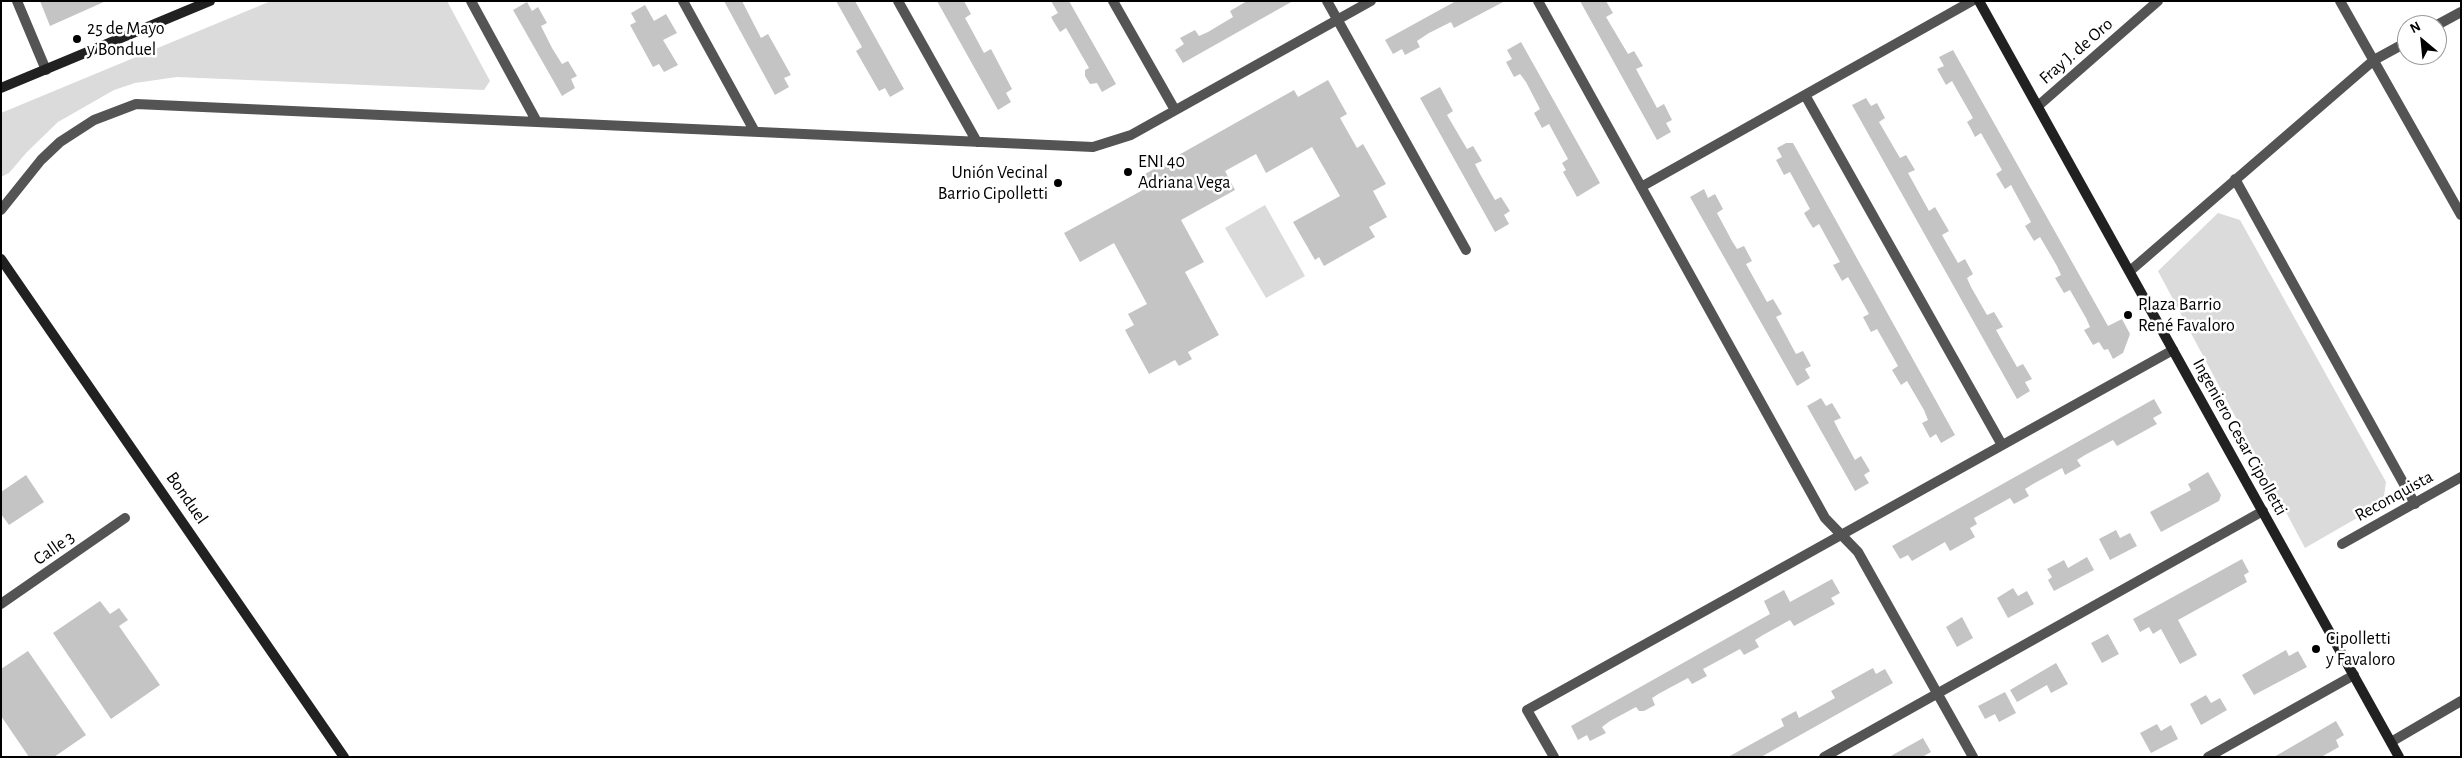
<!DOCTYPE html>
<html>
<head>
<meta charset="utf-8">
<style>
	body { margin:0 }
	#map { position:relative; width:2462px; height:758px; overflow:hidden; background:#fff; font-family:"Alegreya Sans",sans-serif }
	canvas { display:block }
	.frame { position:absolute; inset:0; border:2px solid #000; pointer-events:none }
	.north { position:absolute; left:2397px; top:15px; width:50px; height:50px; box-sizing:border-box; background:#fff; border:1px solid #999; border-radius:50%; rotate:332deg; font-size:14px; font-weight:700; line-height:20px; text-align:center; color:#000 }
	.north::after { content:''; display:block; margin:auto; width:18px; height:22px; background:#000; clip-path:polygon(50% 0,100% 100%,50% 72%,0 100%) }
</style>
</head>
<body>
<div id="map">
<canvas width="2462" height="758"></canvas>
<div class="frame"></div>
<div class="north">N</div>
</div>
<script>
const ctx = document.querySelector('canvas').getContext('2d');
ctx.lineJoin = 'round';
function fillPath(path, color) { ctx.fillStyle = color; ctx.fill(path, 'evenodd'); }
const poly = rows => new Path2D(rows.map(r => 'M' + r).join(''));
function strokePath(path, color, width, dash) { ctx.strokeStyle = color; ctx.lineWidth = width; ctx.lineCap = dash ? 'butt' : 'round'; ctx.setLineDash(dash || []); ctx.stroke(path); }
function drawText(font, color, halo, rows, align = 'center') {
  ctx.font = font + ' "Alegreya Sans",sans-serif'; ctx.lineWidth = 5; ctx.setLineDash([]); ctx.textBaseline = 'middle'; ctx.strokeStyle = halo; ctx.fillStyle = color; for (const [text, x, y, turn = 0] of rows) {
    ctx.save(); ctx.translate(x, y); ctx.rotate((+turn || 0) * Math.PI / 180); ctx.textAlign = isNaN(turn) ? turn : align; if (halo) ctx.strokeText(text, 0, 0); ctx.fillText(text, 0, 0); ctx.restore();
  }
}
fillPath(poly([
	[271,1,447,1,490,81,484,90,177,77,135,83,114,90,58,122,27,152,9,173,1,177,1,113],
	[1265,205,1305,276,1266,298,1225,228],
	[2218,213,2240,220,2386,482,2383,503,2305,548,2158,271]
]), '#dbdbdb');
fillPath(poly([
	[40,1,106,1,50,26],
	[724,1,742,1,761,38,768,34,791,75,784,78,789,87,775,95],
	[836,1,855,1,904,89,890,97,885,88,879,91,856,51,862,47],
	[937,1,964,1,971,14,965,18,970,27,984,53,991,49,1012,89,1006,93,1011,102,998,110],
	[1051,1,1069,1,1116,84,1102,92,1097,83,1090,84,1085,76,1085,70,1089,68,1066,28,1060,32,1055,24,1051,17,1058,13],
	[1247,1,1293,1,1183,63,1175,50,1184,44,1180,38,1195,30,1199,36,1208,32,1233,17,1230,11],
	[1456,1,1505,1,1454,28,1451,22,1429,33,1417,41,1420,47,1405,55,1402,49,1393,54,1385,40],
	[1580,1,1606,1,1613,13,1606,17,1628,54,1634,51,1643,66,1636,69,1657,108,1664,104,1672,120,1666,123,1671,132,1657,140],
	[527,2,532,11,538,7,547,23,541,26,552,48,562,64,568,61,577,76,571,79,575,88,562,96,513,10],
	[645,5,654,21,666,14,677,33,663,40,678,65,664,72,659,64,653,67,630,25,636,22,631,13],
	[1521,42,1600,183,1577,197,1563,172,1566,170,1562,163,1568,159,1549,124,1542,128,1534,113,1540,109,1526,82,1520,74,1514,77,1506,62,1512,59,1507,50],
	[1953,50,2108,326,2122,319,2130,334,2123,353,2113,359,2108,349,2104,350,2099,342,2093,345,2084,330,2090,327,2086,318,2070,290,2064,293,2055,278,2061,275,2057,266,2040,237,2034,241,2025,226,2031,222,2011,185,2005,189,1996,174,2002,170,1981,133,1975,137,1971,129,1967,122,1973,118,1957,90,1952,81,1946,85,1937,69,1944,66,1939,57],
	[1328,80,1347,114,1340,118,1357,148,1363,144,1386,184,1373,191,1387,217,1369,227,1375,237,1324,266,1319,257,1315,260,1293,222,1340,196,1312,147,1266,173,1256,154,1225,171,1235,190,1181,220,1204,262,1185,272,1219,335,1188,352,1192,359,1179,366,1175,360,1149,374,1125,330,1134,325,1128,314,1147,304,1114,243,1080,262,1064,233,1152,185,1145,174,1294,90,1298,97],
	[1440,87,1453,111,1447,115,1467,149,1473,146,1482,161,1475,164,1480,174,1495,200,1501,197,1510,211,1504,215,1509,224,1495,232,1420,98],
	[1866,98,1871,106,1877,103,1885,118,1879,122,1900,158,1906,155,1915,170,1908,173,1913,182,1929,211,1935,207,1949,231,1942,235,1958,263,1965,259,1973,274,1967,278,1971,287,1987,315,1994,312,2003,327,1996,330,2017,367,2023,364,2032,379,2025,382,2030,391,2017,399,1852,105],
	[1786,143,1793,143,1955,435,1941,443,1936,434,1930,438,1922,423,1928,420,1924,410,1907,381,1901,385,1892,370,1898,366,1893,357,1877,329,1871,332,1863,317,1869,314,1864,305,1848,277,1842,281,1833,265,1840,262,1835,253,1819,224,1813,228,1808,220,1804,213,1810,209,1790,172,1784,175,1776,160,1782,157,1777,148],
	[1704,189,1708,198,1715,194,1723,209,1717,213,1732,241,1737,249,1744,246,1752,261,1746,264,1767,302,1773,299,1782,314,1776,317,1796,354,1803,351,1811,366,1805,369,1810,378,1797,386,1690,197],
	[1821,398,1826,406,1832,403,1841,418,1834,421,1839,431,1855,460,1861,456,1870,471,1864,475,1869,483,1855,491,1807,406],
	[2154,399,2162,413,2153,418,2157,424,2117,446,2113,440,2085,455,2077,460,2081,466,2065,475,2062,468,2033,484,2025,489,2029,496,2014,504,2010,498,1974,518,1977,524,1970,528,1975,537,1950,551,1945,542,1912,561,1908,555,1900,559,1892,546],
	[2208,472,2221,495,2219,501,2161,532,2150,512,2191,490,2188,484],
	[26,475,44,502,9,525,1,514,1,492],
	[2116,530,2120,538,2130,533,2137,546,2110,560,2099,539],
	[2087,557,2094,570,2054,591,2048,580,2052,577,2047,569,2064,560,2068,568],
	[2242,559,2249,572,2244,575,2247,582,2178,620,2197,655,2180,664,2161,629,2153,634,2149,627,2140,632,2133,619],
	[1832,579,1840,593,1831,598,1835,604,1794,626,1790,620,1763,635,1755,640,1759,647,1744,655,1740,649,1703,669,1707,676,1692,684,1688,678,1660,693,1652,698,1655,705,1644,711,1639,711,1636,707,1610,721,1602,727,1606,733,1590,741,1587,735,1578,740,1571,726,1770,614,1764,601,1784,590,1790,602],
	[2013,588,2018,596,2027,591,2034,604,2008,618,1997,598],
	[100,601,110,614,119,608,128,620,119,626,160,685,111,719,53,633],
	[1962,617,1973,638,1957,647,1946,627],
	[2108,634,2119,654,2102,663,2091,643],
	[2286,650,2289,656,2298,651,2307,667,2254,695,2242,675],
	[28,651,86,735,54,757,29,757,1,716,1,669],
	[2056,663,2068,684,2051,693,2047,685,2017,702,2010,690],
	[1873,668,1876,674,1885,669,1893,683,1761,757,1728,757,1784,726,1781,719,1796,711,1799,718,1835,698,1831,691],
	[2005,692,2016,713,1999,722,1995,714,1985,719,1978,706],
	[2206,695,2211,703,2220,698,2227,710,2201,725,2190,704],
	[2336,721,2344,735,2336,740,2339,747,2321,757,2274,757],
	[2157,724,2161,731,2171,725,2178,739,2151,753,2140,733],
	[1923,738,1931,752,1922,757,1889,757]
]), '#c4c4c4');
strokePath(poly([
	[17,1,46,70],
	[471,1,537,122],
	[683,1,755,132],
	[898,1,977,142],
	[1113,1,1175,110],
	[1327,1,1466,250],
	[1538,1,1825,518,1858,552,1973,757],
	[2340,1,2461,215],
	[2437,25,2461,12],
	[1805,95,2002,445],
	[2038,106,2158,1],
	[2235,179,2415,504],
	[1641,187,1972,1],
	[1,210,41,160,60,142,94,120,136,104,1093,147,1131,135,1371,1],
	[2130,271,2374,60,2407,42],
	[2342,544,2461,477],
	[1,604,125,518],
	[2391,742,2461,701],
	[1554,757,1527,710,2173,350],
	[1824,757,2263,511],
	[2208,757,2354,675]
]), '#545454', 10);
strokePath(poly([
	[1979,1,2399,757],
	[1,88,210,1],
	[1,259,344,757]
]), '#212121', 10);
for (const [x, y, r, color] of [
	[77,39,5,"#000"],
	[1128,172,5,"#000"],
	[1058,183,5,"#000"],
	[2128,315,5,"#000"],
	[2316,649,5,"#000"]
]) { const dot = new Path2D(); dot.arc(x, y, r, 0, 2 * Math.PI); ctx.fillStyle = color; ctx.fill(dot); strokePath(dot, '#fff', 2); }
drawText('18px', '#000', '#fff', [
	["25 de Mayo",87,29],
	["y Bonduel",87,50],
	["ENI 40",1138,162],
	["Adriana Vega",1138,183],
	["Unión Vecinal",1048,173,"right"],
	["Barrio Cipolletti",1048,194,"right"],
	["Plaza Barrio",2138,305],
	["René Favaloro",2138,326],
	["Cipolletti",2326,639],
	["y Favaloro",2326,660]
], 'left');
drawText('18px', '#000', '#fff', [
	["Fray J. de Oro",2076,51,-41],
	["Ingeniero Cesar Cipolletti",2240,437,61],
	["Reconquista",2394,496,-29],
	["Bonduel",187,498,55],
	["Calle 3",54,548,-35]
]);
</script>
</body>
</html>
